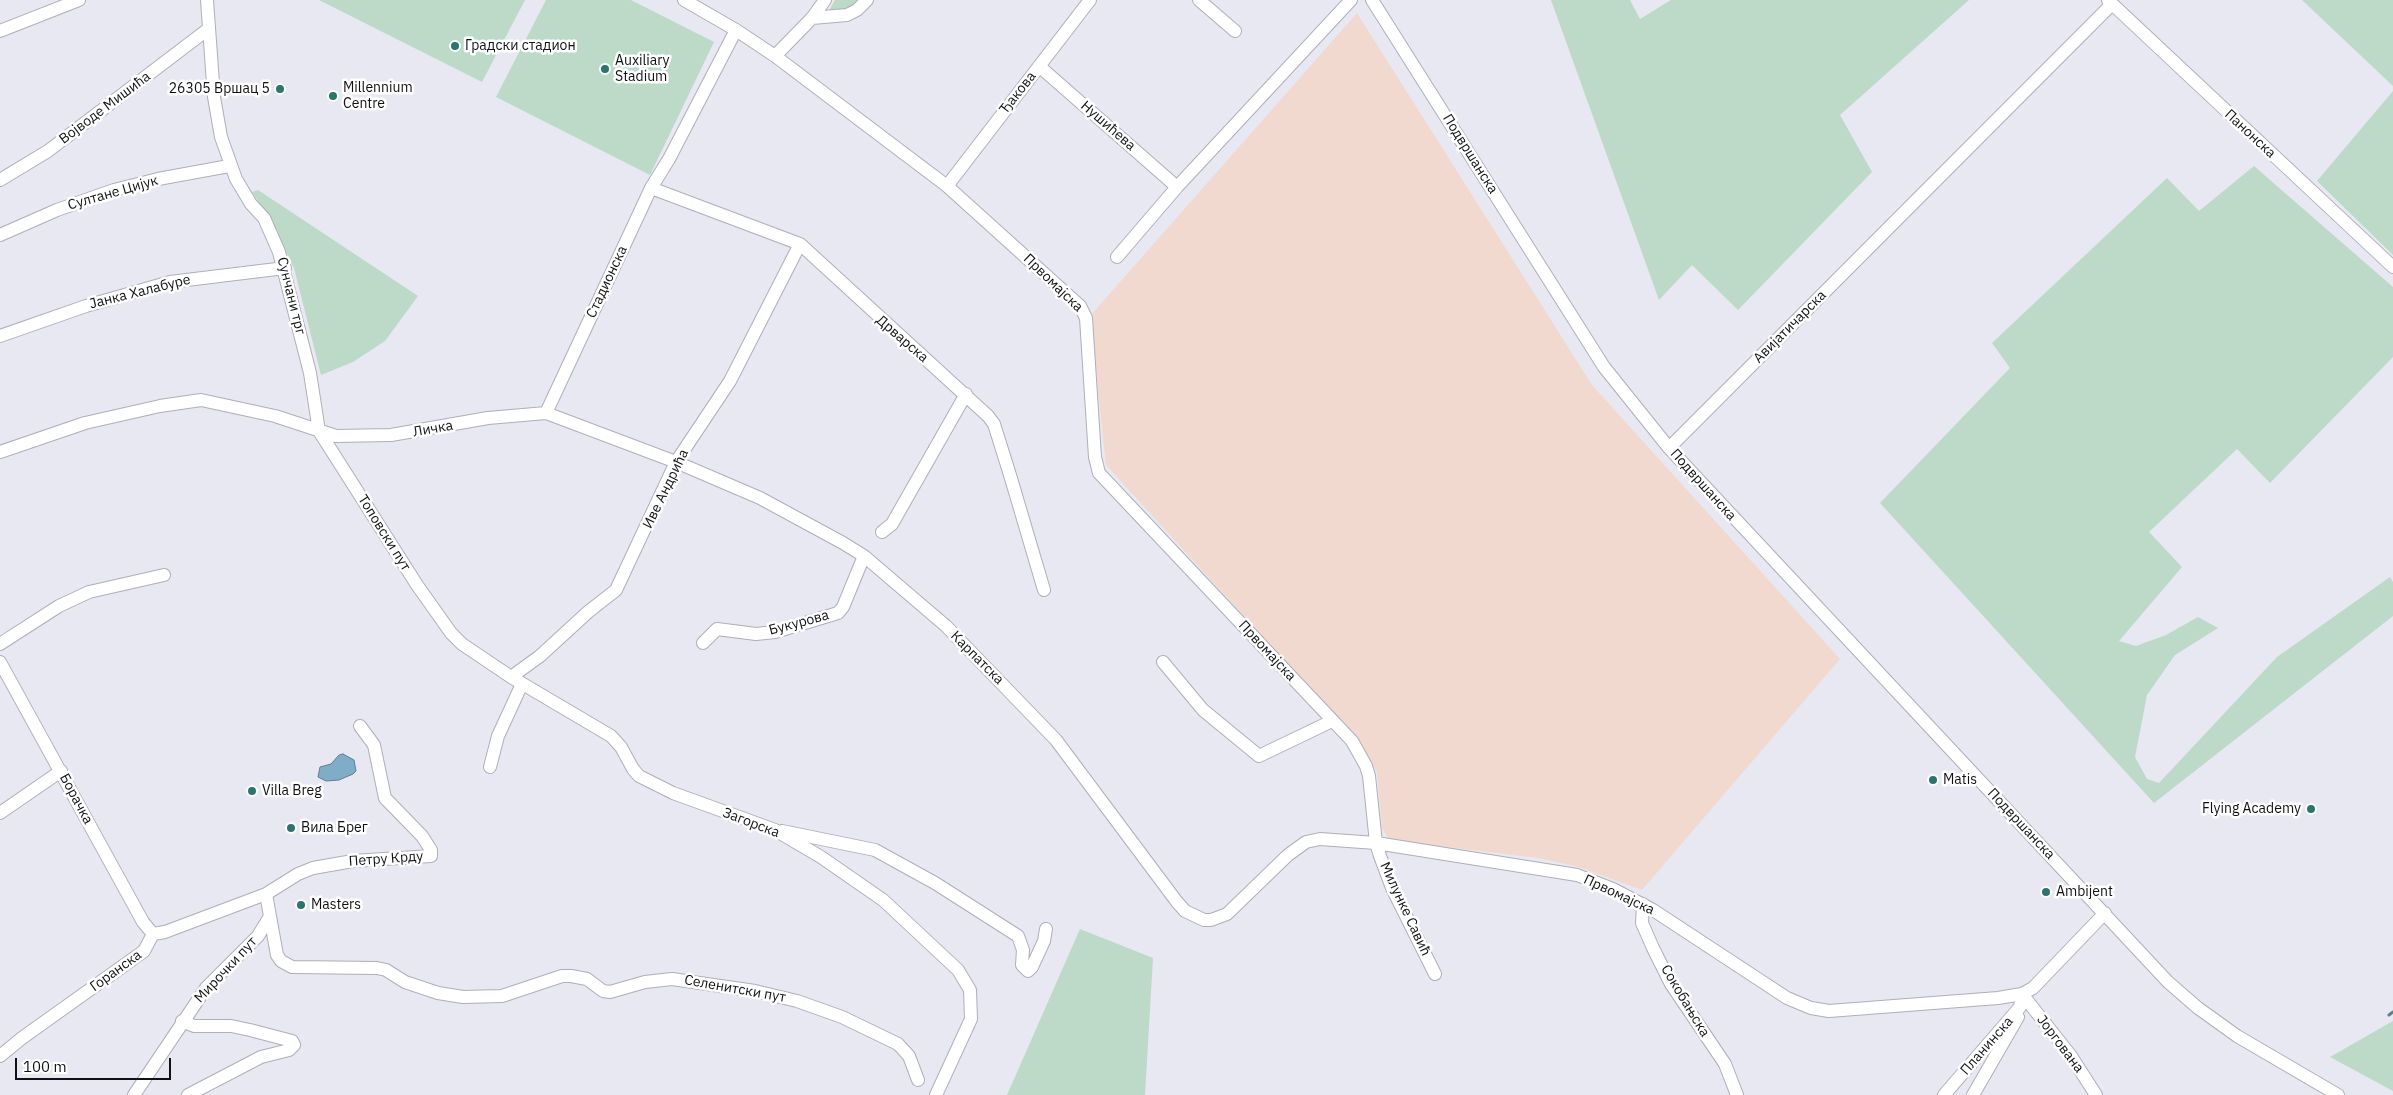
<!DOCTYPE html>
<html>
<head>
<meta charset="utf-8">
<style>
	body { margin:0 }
	#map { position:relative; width:2393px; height:1095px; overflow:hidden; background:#e7e8f2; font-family:"IBM Plex Sans",sans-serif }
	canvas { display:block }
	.scale { position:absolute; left:15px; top:1058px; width:156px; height:22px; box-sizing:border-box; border:2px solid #101114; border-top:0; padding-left:6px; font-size:15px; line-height:18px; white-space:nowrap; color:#101114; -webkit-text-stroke:4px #fff; paint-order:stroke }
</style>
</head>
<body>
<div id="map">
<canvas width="2393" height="1095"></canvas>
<div class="scale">100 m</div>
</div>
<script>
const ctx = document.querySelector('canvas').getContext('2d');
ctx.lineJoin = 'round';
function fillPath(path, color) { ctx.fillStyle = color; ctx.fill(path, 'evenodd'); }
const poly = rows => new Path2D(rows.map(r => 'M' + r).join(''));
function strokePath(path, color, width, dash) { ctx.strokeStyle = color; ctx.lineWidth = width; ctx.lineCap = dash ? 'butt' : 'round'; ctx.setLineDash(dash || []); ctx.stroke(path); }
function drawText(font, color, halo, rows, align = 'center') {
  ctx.font = font + ' "IBM Plex Sans",sans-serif'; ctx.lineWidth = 5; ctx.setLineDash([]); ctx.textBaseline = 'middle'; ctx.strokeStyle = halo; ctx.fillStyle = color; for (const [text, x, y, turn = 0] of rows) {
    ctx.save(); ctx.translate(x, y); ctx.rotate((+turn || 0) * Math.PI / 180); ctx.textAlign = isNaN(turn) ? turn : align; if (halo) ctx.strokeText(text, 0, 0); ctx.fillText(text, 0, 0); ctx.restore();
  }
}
fillPath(poly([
	[1357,13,1592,385,1840,659,1642,890,1579,867,1538,858,1389,840,1382,828,1377,772,1357,740,1106,465,1090,316]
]), '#f1d9cf');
fillPath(poly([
	[319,0,525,0,482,82],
	[546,0,631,0,714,42,650,175,496,97],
	[835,0,860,0,850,9,829,11],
	[1551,0,1630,0,1640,19,1671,0,1969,0,1840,115,1872,172,1738,310,1692,265,1659,300],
	[2302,0,2393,0,2393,86],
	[2393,91,2393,255,2317,181],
	[2254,166,2393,287,2393,357,2270,483,2237,449,2149,532,2182,567,2119,641,2136,646,2166,635,2198,617,2218,628,2175,655,2147,695,2135,757,2147,779,2159,783,2277,657,2390,577,2393,582,2393,616,2154,803,1880,503,2010,368,1992,343,2167,178,2199,211],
	[258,190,418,296,385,341,353,362,321,375,294,268,268,216,252,192],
	[1080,929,1153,958,1145,1095,1007,1095],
	[2393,1021,2393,1091,2330,1057]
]), '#bcdac7');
const water = poly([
	[343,754,354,760,356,771,353,774,339,780,326,781,318,777,320,767,331,764,339,755,343,754]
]);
fillPath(water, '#7fadc8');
strokePath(water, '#5e7e92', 1);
strokePath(poly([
	[2389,1015,2393,1012]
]), '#5e7e92', 3);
const minor = poly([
	[207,0,214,97,221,137,236,179,251,204,264,218,279,252,310,373,319,431,417,585,451,633,462,644,511,677,611,736,621,747,633,769,639,776,673,793,775,830,821,857,883,900,958,970,970,990,971,1019,936,1095],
	[684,0,736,30,775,56,947,186,1080,306,1086,318,1095,457,1099,473,1352,741,1366,766,1369,776,1376,843,1380,856,1392,888,1435,974],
	[1199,0,1235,31],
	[1372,0,1604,367,1669,448,2168,982,2198,1008,2237,1036,2338,1095],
	[2108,0,2393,267],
	[812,18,847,15,857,10,867,0],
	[0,31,79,0],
	[775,56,812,18,825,0],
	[1039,66,1177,187],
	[0,180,48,151,207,30],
	[947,186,1090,0],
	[651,188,800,244,988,416,994,424,1010,475,1044,590],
	[0,235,57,210,114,190,158,179,229,166],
	[1117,257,1177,187,1351,0],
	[0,336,86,306,170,282,285,268],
	[546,413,651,188,669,159,736,30],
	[1669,448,2112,4],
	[0,452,85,423,160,406,201,400,275,416,336,436,391,435,488,418,546,413,676,462,760,498,843,543,864,556,946,626,1056,740,1177,902,1185,911,1204,920,1211,920,1227,914,1288,855,1306,842,1320,839,1376,843,1577,875,1613,889,1653,910,1787,998,1811,1008,1829,1011,1998,998,2022,994,2033,988,2105,913],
	[882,532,892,524,966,394],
	[703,643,717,629,756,634,775,632,838,613,843,607,864,556],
	[0,644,59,606,89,592,164,575],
	[0,662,143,922,153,934],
	[1163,662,1203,710,1259,756,1332,721],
	[511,677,540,656,588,612,616,590,676,462,730,381,800,244],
	[490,767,498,736,522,684],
	[0,813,61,771],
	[782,831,875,850,935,883,1018,936,1023,950,1022,965,1028,971,1032,967,1044,941,1046,929],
	[266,894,277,955,281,961,292,967,377,968,386,970,405,982,438,993,463,997,502,996,562,976,571,976,587,979,603,991,610,992,645,982,672,979,755,991,797,1001,842,1017,898,1044,909,1056,918,1080],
	[1643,904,1642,923,1653,948,1671,984,1725,1064,1737,1095],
	[153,934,165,932,266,894,298,874,313,868,353,861,431,856,431,850,422,836,385,798,374,745,360,726],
	[2022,994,2071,1056,2096,1095],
	[182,1021,194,1026,231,1026,250,1030,292,1041,294,1045,289,1050,261,1057,188,1095],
	[0,1056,22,1038,144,951,153,934],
	[134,1095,206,988,258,936,269,918],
	[1944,1095,2020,1007,2022,994],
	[1973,1095,2018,1017]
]);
strokePath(minor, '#adafb9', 14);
strokePath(minor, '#fff', 12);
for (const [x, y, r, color] of [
	[455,46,5,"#2c746d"],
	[605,69,5,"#2c746d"],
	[280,89,5,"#2c746d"],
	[333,96,5,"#2c746d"],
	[1933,780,5,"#2c746d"],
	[252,791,5,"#2c746d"],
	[2311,809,5,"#2c746d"],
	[291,828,5,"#2c746d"],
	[2046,892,5,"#2c746d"],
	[301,905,5,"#2c746d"]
]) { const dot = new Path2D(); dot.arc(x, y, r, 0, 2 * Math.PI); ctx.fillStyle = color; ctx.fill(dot); strokePath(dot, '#fff', 2); }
drawText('14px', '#101114', '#fff', [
	["Градски стадион",465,46],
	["Auxiliary",615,61],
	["Stadium",615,77],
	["Millennium",343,88],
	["Centre",343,104],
	["26305 Вршац 5",270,89,"right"],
	["Matis",1943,780],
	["Villa Breg",262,791],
	["Flying Academy",2301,809,"right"],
	["Вила Брег",301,828],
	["Ambijent",2056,892],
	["Masters",311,905]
], 'left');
drawText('14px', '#101114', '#fff', [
	["Ђакова",1018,93,-52],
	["Војводе Мишића",105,108,-37],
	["Нушићева",1108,126,41],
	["Панонска",2250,134,43],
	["Подвршанска",1470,154,58],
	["Султане Цијук",113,193,-16],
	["Стадионска",607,282,-65],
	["Првомајска",1053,283,44],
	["Јанка Халабуре",140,292,-14],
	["Сунчани трг",291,296,76],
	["Авијатичарска",1790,327,-45],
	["Дрварска",902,339,41],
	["Личка",433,429,-10],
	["Подвршанска",1703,485,48],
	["Иве Андрића",666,489,-64],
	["Топовски пут",384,533,58],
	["Букурова",799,623,-15],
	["Првомајска",1267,651,47],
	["Карпатска",977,658,45],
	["Борачка",76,799,62],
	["Загорска",751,823,21],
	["Подвршанска",2021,824,47],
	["Петру Крду",386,859,-4],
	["Првомајска",1619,895,25],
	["Милунке Савић",1405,909,65],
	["Мирочки пут",226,970,-47],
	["Горанска",116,971,-36],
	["Селенитски пут",735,989,10],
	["Сокобањска",1685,1001,59],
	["Јоргована",2060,1044,53],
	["Планинска",1987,1046,-49]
]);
</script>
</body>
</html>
